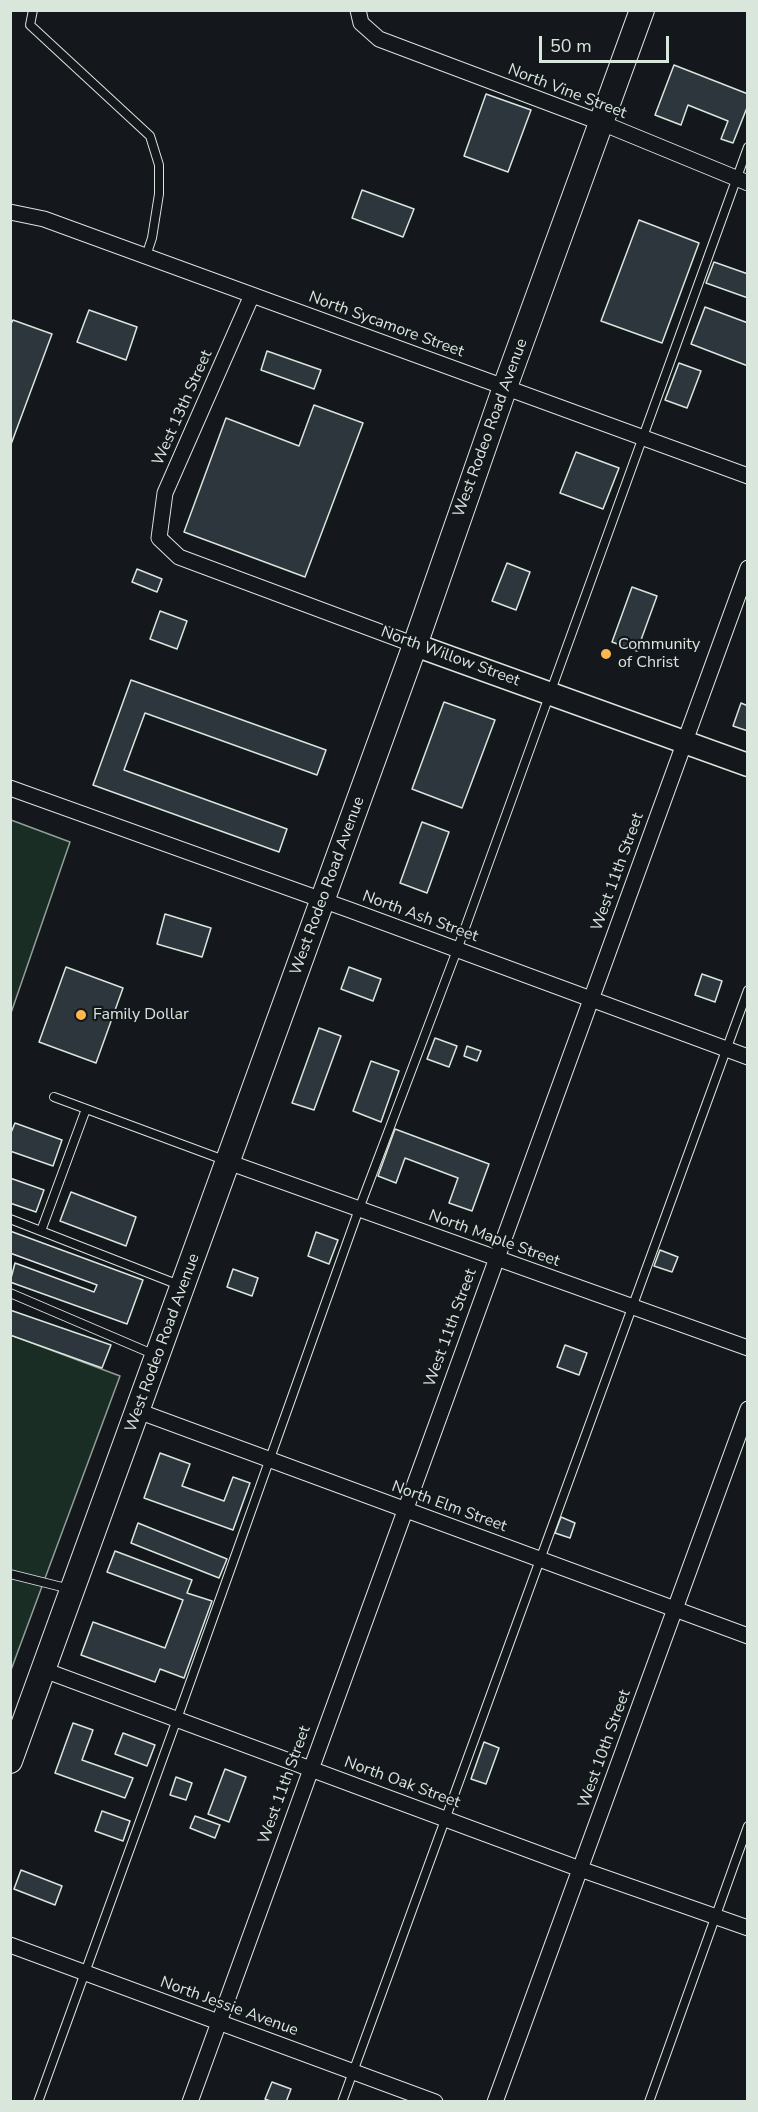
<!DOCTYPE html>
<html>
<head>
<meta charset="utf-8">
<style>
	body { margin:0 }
	#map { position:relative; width:758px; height:2112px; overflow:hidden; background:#14181c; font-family:"Nunito Sans",sans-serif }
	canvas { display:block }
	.frame { position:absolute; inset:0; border:12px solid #d8e6dc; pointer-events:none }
	.scale { position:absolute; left:539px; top:36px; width:130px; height:27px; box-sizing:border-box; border:3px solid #d8e6dc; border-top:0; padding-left:8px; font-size:18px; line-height:21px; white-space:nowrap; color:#d8e6dc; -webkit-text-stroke:4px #14181c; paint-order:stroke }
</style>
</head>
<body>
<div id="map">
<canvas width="758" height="2112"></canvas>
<div class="frame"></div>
<div class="scale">50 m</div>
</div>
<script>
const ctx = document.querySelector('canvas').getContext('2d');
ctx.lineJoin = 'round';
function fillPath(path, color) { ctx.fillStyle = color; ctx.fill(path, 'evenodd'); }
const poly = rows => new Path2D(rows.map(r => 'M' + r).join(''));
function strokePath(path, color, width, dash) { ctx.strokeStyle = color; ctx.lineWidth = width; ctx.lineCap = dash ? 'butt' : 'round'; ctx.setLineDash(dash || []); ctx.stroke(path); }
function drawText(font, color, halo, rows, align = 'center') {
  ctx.font = font + ' "Nunito Sans",sans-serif'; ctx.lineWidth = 4.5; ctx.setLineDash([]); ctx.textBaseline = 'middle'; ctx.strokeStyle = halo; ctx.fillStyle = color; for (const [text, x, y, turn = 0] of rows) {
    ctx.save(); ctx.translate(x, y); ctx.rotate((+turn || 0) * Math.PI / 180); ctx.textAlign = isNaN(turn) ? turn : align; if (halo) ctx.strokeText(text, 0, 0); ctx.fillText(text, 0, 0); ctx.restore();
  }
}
const green = poly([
	[11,820,70,842,11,1013,10,820,11,820],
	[11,1335,120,1376,11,1670,11,1335]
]);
fillPath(green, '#1a2d24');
strokePath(green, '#939e99', 1.5);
const building = poly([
	[674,65,748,94,748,105,733,143,721,139,728,121,688,105,681,125,655,115,674,65],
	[486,94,531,110,508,172,464,156,486,94],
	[362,190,414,209,403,237,352,218,362,190],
	[639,220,699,243,662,343,601,321,639,220],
	[714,262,748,274,748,298,706,283,714,262],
	[705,307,748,323,748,366,691,344,705,307],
	[89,310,137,327,126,360,77,342,89,310],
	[13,320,52,334,10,447,10,326,13,320],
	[267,351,321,370,314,389,261,370,267,351],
	[679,363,701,371,687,408,665,400,679,363],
	[314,405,363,423,305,577,184,532,226,418,299,446,314,405],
	[576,452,619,468,603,509,560,493,576,452],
	[507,563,530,572,516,610,492,601,507,563],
	[137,569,162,579,157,592,132,582,137,569],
	[632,587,657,596,637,651,612,642,632,587],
	[160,611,187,621,177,649,150,639,160,611],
	[131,680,326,750,317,775,145,713,124,770,287,829,279,852,93,785,131,680],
	[444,702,495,720,462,808,412,789,444,702],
	[741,703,748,706,748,731,733,726,741,703],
	[422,822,449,832,427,893,400,883,422,822],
	[165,914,211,928,202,957,157,944,165,914],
	[66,967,123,988,96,1063,39,1042,66,967],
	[349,967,381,979,373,1001,341,989,349,967],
	[702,974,722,981,715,1002,695,995,702,974],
	[319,1028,341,1036,314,1110,292,1103,319,1028],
	[435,1038,457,1046,449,1067,427,1059,435,1038],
	[467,1046,481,1051,477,1061,464,1056,467,1046],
	[371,1061,399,1071,381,1122,353,1111,371,1061],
	[15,1123,62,1140,53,1166,10,1151,10,1135,15,1123],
	[395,1129,489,1164,472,1211,449,1203,458,1178,405,1158,396,1183,378,1176,395,1129],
	[10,1178,44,1190,36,1212,10,1203,10,1178],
	[71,1192,136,1217,126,1246,60,1221,71,1192],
	[10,1231,143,1280,127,1324,10,1282,15,1263,94,1292,97,1285,10,1253,10,1231],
	[316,1232,338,1240,329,1264,308,1256,316,1232],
	[660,1250,678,1257,672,1272,654,1266,660,1250],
	[233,1269,258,1278,252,1296,227,1287,233,1269],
	[10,1310,111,1345,102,1368,10,1335,10,1310],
	[565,1345,587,1353,579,1375,557,1367,565,1345],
	[160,1453,190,1464,182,1486,224,1501,233,1477,250,1483,233,1530,144,1498,160,1453],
	[561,1517,575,1523,570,1538,555,1533,561,1517],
	[138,1523,227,1559,219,1578,131,1543,138,1523],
	[115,1551,192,1580,187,1593,212,1601,184,1678,160,1669,155,1682,81,1655,93,1622,165,1648,183,1600,107,1572,115,1551],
	[73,1723,93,1730,82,1760,133,1778,125,1798,55,1773,73,1723],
	[123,1733,155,1745,147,1766,115,1754,123,1733],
	[484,1742,499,1748,486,1784,471,1779,484,1742],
	[225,1769,246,1777,229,1822,208,1814,225,1769],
	[176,1777,192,1783,186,1800,170,1795,176,1777],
	[102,1811,130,1821,123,1841,95,1831,102,1811],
	[195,1816,220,1825,215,1838,190,1828,195,1816],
	[21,1870,62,1886,55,1905,14,1889,21,1870],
	[272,2082,291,2089,286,2102,273,2102,265,2099,272,2082]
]);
fillPath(building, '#2c363c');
strokePath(building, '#d8e6dc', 1.5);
const service = poly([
	[33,10,30,25,150,136,159,165,159,194,152,238,146,256],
	[54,1097,224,1160],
	[10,1219,179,1285],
	[41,1231,86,1109],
	[10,1293,155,1355],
	[10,1574,70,1589],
	[38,2102,177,1719,359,1209,457,950,748,147],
	[342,2102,748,990],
	[649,2102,748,1826]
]);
const minor = poly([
	[358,10,361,23,379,39,602,123,748,183],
	[10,212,44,219,748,476],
	[252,295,165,493,159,538,179,557,415,645],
	[10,788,350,910,748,1057],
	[228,1162,748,1348],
	[138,1411,748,1636],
	[44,1670,580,1869,748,1928],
	[10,1945,435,2102],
	[190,2102,748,568],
	[495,2102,748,1409]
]);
const secondary = poly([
	[415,645,748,765]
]);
const primary = poly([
	[10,1761,415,645,505,387,642,10]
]);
strokePath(service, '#d8e6dc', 10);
strokePath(minor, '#d8e6dc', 17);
strokePath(secondary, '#d8e6dc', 25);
strokePath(primary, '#d8e6dc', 26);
strokePath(service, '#14181c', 8);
strokePath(minor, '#14181c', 15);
strokePath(secondary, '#14181c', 22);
strokePath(primary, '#14181c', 24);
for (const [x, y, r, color] of [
	[606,654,6,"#ffb74d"],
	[81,1015,6,"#ffb74d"]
]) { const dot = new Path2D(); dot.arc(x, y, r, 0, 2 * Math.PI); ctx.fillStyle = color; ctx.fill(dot); strokePath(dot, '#14181c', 2); }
drawText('16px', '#d8e6dc', '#14181c', [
	["North Vine Street",567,92,21],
	["North Sycamore Street",386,325,20],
	["West 13th Street",183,408,-66],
	["West Rodeo Road Avenue",491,428,-70],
	["North Willow Street",450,657,20],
	["West 11th Street",618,872,-70],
	["West Rodeo Road Avenue",328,886,-70],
	["North Ash Street",420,917,20],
	["North Maple Street",494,1239,20],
	["West 11th Street",451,1328,-70],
	["West Rodeo Road Avenue",163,1343,-70],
	["North Elm Street",449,1507,20],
	["West 10th Street",605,1749,-70],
	["North Oak Street",402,1783,20],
	["West 11th Street",285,1785,-70],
	["North Jessie Avenue",229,2007,20]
]);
drawText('16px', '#d8e6dc', '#14181c', [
	["Community",618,645],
	["of Christ",618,663],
	["Family Dollar",93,1015]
], 'left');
</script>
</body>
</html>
